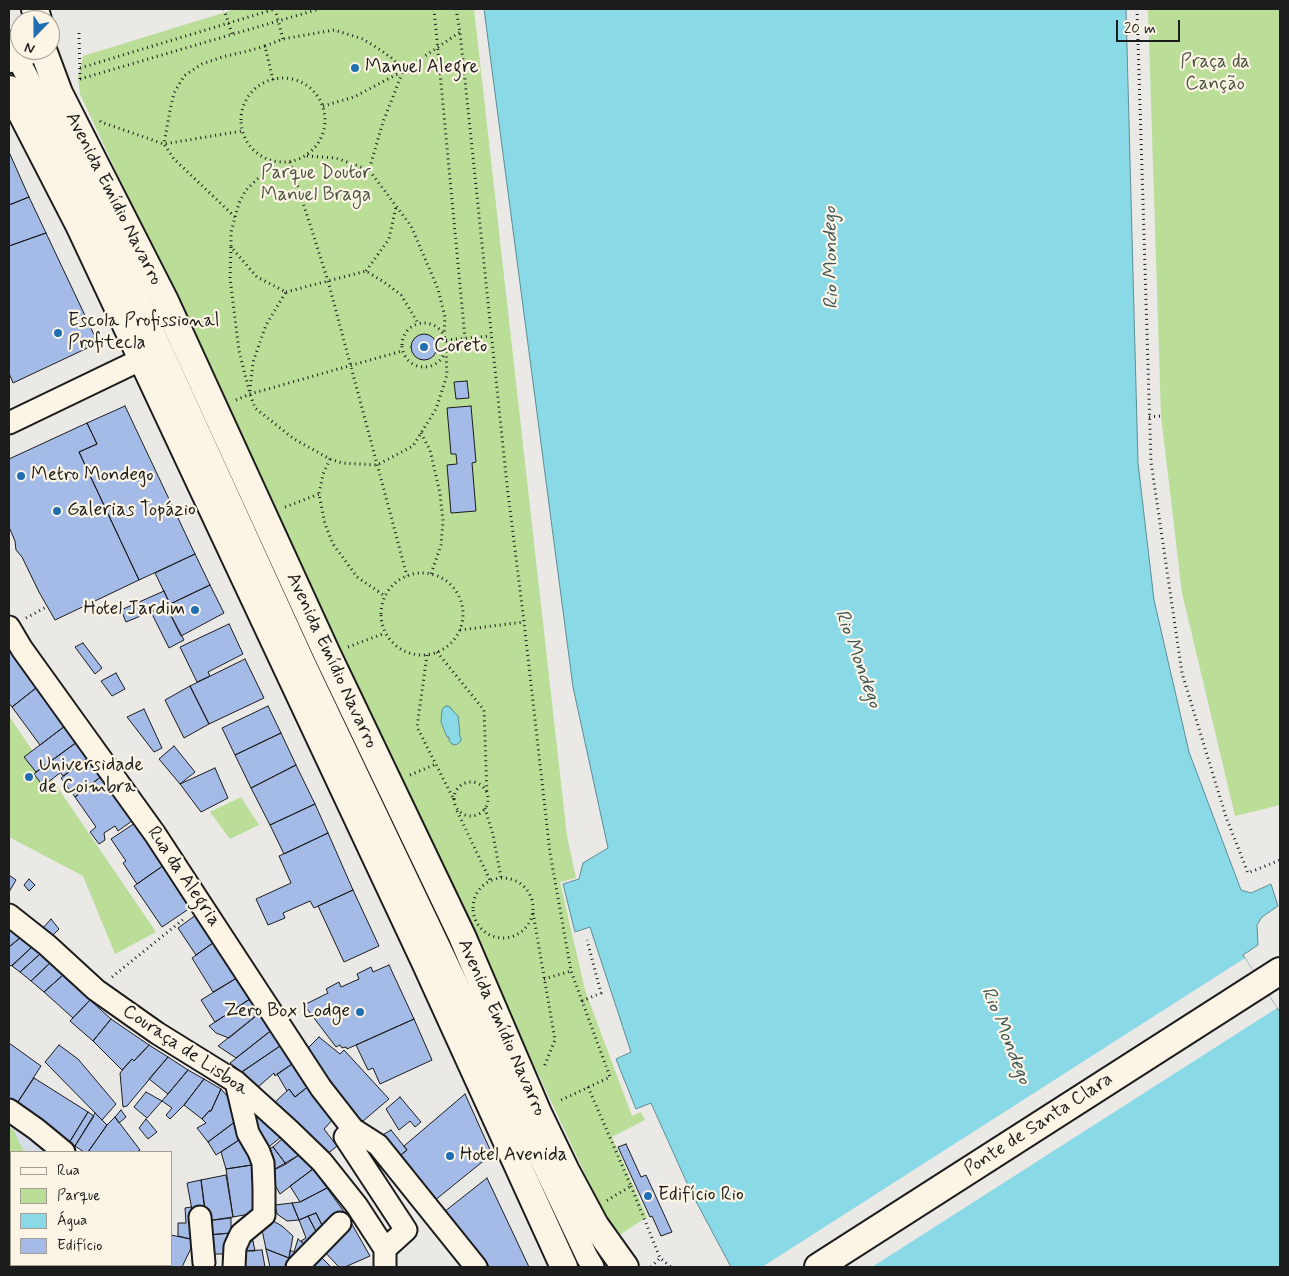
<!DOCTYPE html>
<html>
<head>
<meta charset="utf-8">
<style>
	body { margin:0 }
	#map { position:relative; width:1289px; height:1276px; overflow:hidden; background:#eae9e6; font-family:Mynerve,sans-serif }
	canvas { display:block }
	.frame { position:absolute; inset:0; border:10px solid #1c1c1c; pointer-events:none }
	.legend { position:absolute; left:10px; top:1151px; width:162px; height:115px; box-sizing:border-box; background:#fcf5e5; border:1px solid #a29e95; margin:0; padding:6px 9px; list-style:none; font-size:15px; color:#1c1c1c }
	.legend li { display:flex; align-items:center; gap:10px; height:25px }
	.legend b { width:25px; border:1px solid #a29e95 }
	.north { position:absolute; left:10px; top:10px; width:50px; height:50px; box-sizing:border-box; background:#fcf5e5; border:1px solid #a29e95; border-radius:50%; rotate:202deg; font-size:14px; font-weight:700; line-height:20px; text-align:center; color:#1c1c1c }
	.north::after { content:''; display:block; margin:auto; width:18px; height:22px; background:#1f6fb2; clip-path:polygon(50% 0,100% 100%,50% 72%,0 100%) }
	.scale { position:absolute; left:1116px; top:20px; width:64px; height:22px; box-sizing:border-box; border:2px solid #1c1c1c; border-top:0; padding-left:6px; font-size:15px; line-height:18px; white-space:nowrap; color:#1c1c1c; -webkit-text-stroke:4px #fcf5e5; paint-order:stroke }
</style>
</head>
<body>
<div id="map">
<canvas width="1289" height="1276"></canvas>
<div class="frame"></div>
<ul class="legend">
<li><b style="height:6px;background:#fcf5e5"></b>Rua</li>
<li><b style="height:14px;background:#badd97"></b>Parque</li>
<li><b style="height:14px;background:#89d9e6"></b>Água</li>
<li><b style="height:14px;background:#a4bbe8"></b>Edifício</li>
</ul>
<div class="north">N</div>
<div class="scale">20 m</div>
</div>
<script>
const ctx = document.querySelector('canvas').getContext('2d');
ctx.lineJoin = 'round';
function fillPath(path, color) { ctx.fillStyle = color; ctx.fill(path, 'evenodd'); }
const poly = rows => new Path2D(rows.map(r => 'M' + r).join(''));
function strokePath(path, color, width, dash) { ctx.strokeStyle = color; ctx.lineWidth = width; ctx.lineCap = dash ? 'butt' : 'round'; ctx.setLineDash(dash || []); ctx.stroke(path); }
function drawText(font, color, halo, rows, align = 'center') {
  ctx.font = font + ' Mynerve,sans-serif'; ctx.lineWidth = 4.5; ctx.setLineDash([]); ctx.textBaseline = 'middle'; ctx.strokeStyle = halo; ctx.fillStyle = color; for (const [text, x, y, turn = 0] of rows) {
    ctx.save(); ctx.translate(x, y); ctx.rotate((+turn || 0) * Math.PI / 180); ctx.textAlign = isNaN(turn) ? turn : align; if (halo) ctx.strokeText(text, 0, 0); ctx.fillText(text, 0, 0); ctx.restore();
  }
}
fillPath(poly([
	[9,1120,47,1152,11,1152,11,1265,106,1265,107,1267,9,1267]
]), '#d5dbe7');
fillPath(poly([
	[236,9,474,9,567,836,576,878,560,882,585,990,632,1116,641,1112,645,1120,612,1137,647,1217,615,1238,80,94,78,77,83,56],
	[1148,9,1280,9,1280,805,1235,816,1182,593,1161,416],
	[9,716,156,932,115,954,83,876,9,837],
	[241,797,259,825,230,839,210,812],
	[9,1126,14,1131,24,1152,11,1152,11,1238,9,1245]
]), '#badd97');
const water = poly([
	[484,9,1126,9,1138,463,1154,600,1189,752,1241,890,1251,893,1271,884,1278,906,1262,917,1257,925,1258,945,1243,955,1277,1008,1279,1011,1280,1010,1280,1267,731,1267,691,1192,651,1103,636,1109,616,1059,631,1052,608,982,590,927,575,932,563,884,579,879,583,863,608,848,573,687,484,9],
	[447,706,450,707,452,710,458,716,460,733,459,734,461,738,461,741,456,745,452,744,449,741,449,737,447,737,441,722,442,710,444,707,447,706]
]);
fillPath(water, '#89d9e6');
strokePath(water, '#5d8d95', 1);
fillPath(poly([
	[1245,958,1277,1008,872,1267,762,1267]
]), '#eae9e6');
const building = poly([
	[9,152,29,197,9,205,9,152],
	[29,197,46,233,9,246,9,205,29,197],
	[46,233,98,343,13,383,9,373,9,246,46,233],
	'411 347a13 13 0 1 1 26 0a13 13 0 1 1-26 0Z',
	[467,381,469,398,456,399,454,382,467,381],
	[125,406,195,554,139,580,79,452,97,444,87,423,125,406],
	[471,406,476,462,472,463,476,511,451,513,447,465,457,464,456,454,451,454,447,408,471,406],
	[87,423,97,444,79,452,139,580,55,620,39,592,22,557,16,550,15,541,9,527,9,459,87,423],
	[195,554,210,585,170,604,155,573,195,554],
	[210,585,224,613,181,636,166,606,210,585],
	[164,591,170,604,126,622,121,610,164,591],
	[166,606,184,640,169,648,151,612,166,606],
	[229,624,243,654,208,672,210,676,197,682,180,647,229,624],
	[83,643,102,668,95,674,75,647,83,643],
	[11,649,36,688,12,707,9,703,9,650,11,649],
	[245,659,264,698,209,724,190,686,245,659],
	[116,673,125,689,112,696,101,681,116,673],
	[190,686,209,724,184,738,165,700,190,686],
	[36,688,65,726,40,745,12,707,36,688],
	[268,706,281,733,235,755,222,728,268,706],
	[144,709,162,748,154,752,127,717,144,709],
	[65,726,77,742,36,772,24,757,65,726],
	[281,733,296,765,251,788,235,755,281,733],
	[77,742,89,757,63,776,51,761,77,742],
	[174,746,195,772,180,784,159,759,174,746],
	[89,757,103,775,75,797,61,778,89,757],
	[51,761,60,773,43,786,34,774,51,761],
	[296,765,315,804,270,825,251,788,296,765],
	[215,768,228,798,201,812,180,784,215,768],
	[103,775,136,818,118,831,115,826,104,833,105,840,99,844,90,832,96,827,75,797,103,775],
	[315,804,328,833,284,854,270,825,315,804],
	[138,821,167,863,137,884,123,863,126,861,111,839,138,821],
	[328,833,353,890,314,908,310,901,283,913,285,918,268,925,256,899,291,883,279,856,328,833],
	[167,863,196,904,162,927,134,886,167,863],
	[9,875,16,880,9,892,9,875],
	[29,879,35,885,29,891,24,885,29,879],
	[353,890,379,946,344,962,318,906,353,890],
	[200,912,217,940,196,955,178,928,200,912],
	[51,919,59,929,53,935,43,928,51,919],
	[11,929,21,937,9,947,9,931,11,929],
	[21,937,32,947,11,966,9,964,9,947,21,937],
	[217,940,240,976,213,992,192,958,217,940],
	[32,947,40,954,20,972,12,966,32,947],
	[40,954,50,963,31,981,20,972,40,954],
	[50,963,63,975,44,992,31,981,50,963],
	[389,965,414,1019,347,1049,346,1047,342,1048,340,1045,336,1047,304,1005,328,993,326,989,339,982,341,987,359,979,357,974,371,967,373,972,389,965],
	[63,975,90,1000,73,1018,44,992,63,975],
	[240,976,253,997,215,1022,201,1000,240,976],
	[253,997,262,1011,229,1038,216,1033,209,1026,253,997],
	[90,1000,111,1019,93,1041,70,1021,90,1000],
	[262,1011,273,1029,236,1058,218,1046,262,1011],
	[111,1019,149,1045,134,1061,132,1059,122,1070,93,1041,111,1019],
	[414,1019,432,1060,380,1084,373,1068,368,1070,356,1045,414,1019],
	[273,1029,283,1044,242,1072,230,1063,273,1029],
	[319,1037,340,1054,344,1050,389,1099,363,1121,343,1110,305,1051,319,1037],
	[9,1043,41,1066,14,1108,9,1104,9,1043],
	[283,1044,295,1062,275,1076,274,1073,258,1087,240,1073,283,1044],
	[59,1045,78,1059,116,1104,102,1120,45,1062,59,1045],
	[149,1045,168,1057,127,1106,123,1107,120,1073,132,1059,134,1061,149,1045],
	[168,1057,188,1070,168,1094,149,1079,168,1057],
	[295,1062,310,1085,295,1097,289,1089,287,1091,277,1074,295,1062],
	[188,1070,204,1079,184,1105,170,1119,166,1115,172,1108,162,1101,188,1070],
	[34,1078,88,1112,69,1143,14,1108,34,1078],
	[204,1079,221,1089,211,1111,209,1111,202,1119,184,1105,204,1079],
	[310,1085,334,1118,324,1129,337,1146,325,1156,274,1103,289,1089,295,1097,310,1085],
	[221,1089,234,1104,240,1118,208,1142,197,1128,206,1123,202,1119,209,1111,211,1111,221,1089],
	[146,1092,162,1101,147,1118,134,1107,146,1092],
	[465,1094,492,1154,434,1201,397,1158,407,1150,404,1146,465,1094],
	[400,1097,421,1122,415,1127,410,1121,399,1130,386,1109,400,1097],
	[121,1110,126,1117,119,1123,115,1117,121,1110],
	[253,1110,281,1137,265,1150,255,1132,253,1110],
	[88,1112,94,1116,75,1146,69,1143,88,1112],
	[95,1113,107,1125,88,1152,84,1152,75,1146,95,1113],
	[115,1117,140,1150,137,1152,88,1152,107,1125,115,1117],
	[240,1118,245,1136,216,1155,208,1142,240,1118],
	[146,1119,157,1132,148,1139,139,1128,146,1119],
	[391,1130,407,1150,397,1158,379,1137,391,1130],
	[245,1136,258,1164,226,1169,221,1152,245,1136],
	[283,1138,299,1155,286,1164,273,1147,283,1138],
	[626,1144,641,1177,646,1175,672,1232,661,1236,652,1216,650,1217,618,1147,626,1144],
	[273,1147,286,1164,268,1173,265,1151,273,1147],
	[299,1155,313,1169,280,1194,268,1173,299,1155],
	[258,1164,260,1212,233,1217,226,1169,258,1164],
	[313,1169,327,1188,300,1202,290,1186,313,1169],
	[226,1175,233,1217,206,1221,201,1180,226,1175],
	[487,1178,529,1267,490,1267,444,1212,487,1178],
	[201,1180,205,1208,192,1210,187,1183,201,1180],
	[327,1188,345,1213,326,1233,316,1213,299,1220,292,1203,300,1202,327,1188],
	[292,1203,299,1220,287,1221,277,1214,275,1205,292,1203],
	[191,1207,195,1240,178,1236,178,1223,186,1223,185,1208,191,1207],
	[316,1213,326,1233,320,1239,308,1216,316,1213],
	[308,1216,320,1239,310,1249,301,1241,306,1238,299,1220,308,1216],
	[231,1218,231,1233,208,1235,206,1221,231,1218],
	[268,1218,282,1226,293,1236,289,1258,266,1249,261,1225,268,1218],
	[349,1219,370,1256,345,1267,339,1267,320,1247,349,1219],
	[231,1233,231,1245,223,1254,210,1254,208,1235,231,1233],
	[171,1235,195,1240,182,1267,156,1267,157,1265,171,1265,171,1235],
	[298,1239,310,1249,295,1265,289,1258,290,1250,294,1252,298,1239],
	[253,1241,255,1251,239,1251,243,1242,253,1241],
	[266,1249,289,1258,287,1267,270,1267,266,1249],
	[262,1250,265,1267,239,1267,239,1251,262,1250],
	[316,1252,331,1267,303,1267,316,1252]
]);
fillPath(building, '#a4bbe8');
strokePath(building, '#1c1c1c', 1);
const minor = poly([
	[9,42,40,101,144,311,305,664,587,1257,593,1267],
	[9,423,142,359],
	[9,627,22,649,155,834,321,1088,353,1129,378,1145,476,1267],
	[9,915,47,945,96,990,157,1033,236,1082,289,1130,322,1162,357,1206,385,1249],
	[9,1110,36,1129,64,1152],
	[353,1129,345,1137,406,1230,385,1249],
	[200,1217,204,1263],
	[385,1249,385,1267],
	[114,1265,115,1267],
	[13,1267,14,1265],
	[234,1267,235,1247,241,1234,264,1215,264,1188,263,1163,259,1152,248,1133,236,1082],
	[297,1267,340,1223]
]);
const major = poly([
	[35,9,38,20],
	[43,50,59,93,165,301,327,654,462,936,538,1113,566,1171,595,1225,625,1267],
	[9,59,17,58,30,50],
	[9,89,79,225,424,960,564,1267],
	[818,1267,1280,971]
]);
strokePath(minor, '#1c1c1c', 25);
strokePath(major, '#1c1c1c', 30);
strokePath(poly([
	[224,9,232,34],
	[275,9,283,39],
	[434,9,465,338],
	[456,9,460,32,507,485,524,622,550,853,571,971,610,1077,559,1101],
	[1137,9,1151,462,1182,673,1226,817,1248,873,1280,860],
	[79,33,80,79],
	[80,68,275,9],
	'241 120a42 42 0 1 1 84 0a42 42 0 1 1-84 0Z',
	[80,79,319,9],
	[273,80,265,46,283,39,334,30,363,39,382,51,393,59,403,71,383,122,369,170],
	[323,106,354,97,403,71,460,32],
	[100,121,101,122,164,144,242,131],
	[307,156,336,158,369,170,411,226,438,289,445,317,444,335],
	[290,162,328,281,407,576],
	[235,217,174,159,164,144,170,110,174,93,184,76,202,64,222,57,248,51,265,46],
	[231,247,230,278,239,351,250,394,255,408,294,439,330,459,342,463,377,465,413,446,436,409,447,375,446,350],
	[366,271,389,239,396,207],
	[286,292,366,271,387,284,401,295,418,323],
	'402 345a22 22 0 1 1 44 0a22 22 0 1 1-44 0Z',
	[446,340,491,336],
	[250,391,253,362,266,325,286,292,257,277,231,247,231,232,239,203,246,190,275,162],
	[236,400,250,394,402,351],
	[1149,417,1161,416],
	[421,433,430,450,440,493,443,521,441,545,431,574],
	[330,459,323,474,319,494,325,524,333,544,357,577,385,596],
	[285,507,319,494],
	'381 614a41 41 0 1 1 82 0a41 41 0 1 1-82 0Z',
	[26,618,48,606],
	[460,630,524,622],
	[348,647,385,633],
	[437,652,484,710,487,795],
	[427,655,417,727,454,800],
	[410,775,436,764],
	'454 799a17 17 0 1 1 34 0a17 17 0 1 1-34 0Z',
	[485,808,493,835,501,877],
	[457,811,490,880],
	'473 908a30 30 0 1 1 60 0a30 30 0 1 1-60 0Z',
	[533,913,555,1040,544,1067],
	[112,977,185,918],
	[544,979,571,971],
	[582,1001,601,993,587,940],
	[588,1087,631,1186,606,1201],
	[631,1186,660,1258,671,1267],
	[651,1267,660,1258]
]), '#1c1c1c', 3, [1, 4]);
strokePath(minor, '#fcf5e5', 21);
strokePath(major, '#fcf5e5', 26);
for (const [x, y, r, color] of [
	[355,68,5,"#1f6fb2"],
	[58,333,5,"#1f6fb2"],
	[424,347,5,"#1f6fb2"],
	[21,476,5,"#1f6fb2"],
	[57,511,5,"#1f6fb2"],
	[195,610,5,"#1f6fb2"],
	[29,777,5,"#1f6fb2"],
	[360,1012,5,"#1f6fb2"],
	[450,1156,5,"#1f6fb2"],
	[648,1196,5,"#1f6fb2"]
]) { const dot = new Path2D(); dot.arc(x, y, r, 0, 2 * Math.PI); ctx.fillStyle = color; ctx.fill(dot); strokePath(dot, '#fcf5e5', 2); }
drawText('19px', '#4b5641', '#fcf5e5', [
	["Praça da",1215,63],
	["Canção",1215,85],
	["Parque Doutor",316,174],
	["Manuel Braga",316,196]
]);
drawText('19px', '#1c1c1c', '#fcf5e5', [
	["Manuel Alegre",365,68],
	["Escola Profissional",68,322],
	["Profitecla",68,344],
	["Coreto",434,347],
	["Metro Mondego",31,476],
	["Galerias Topázio",67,511],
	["Hotel Jardim",185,610,"right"],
	["Universidade",39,766],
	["de Coimbra",39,788],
	["Zero Box Lodge",350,1012,"right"],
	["Hotel Avenida",460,1156],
	["Edifício Rio",658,1196]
], 'left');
drawText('19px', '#1c1c1c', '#fcf5e5', [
	["Avenida Emídio Navarro",113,199,63],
	["Avenida Emídio Navarro",331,661,65],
	["Rua da Alegria",183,877,56],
	["Avenida Emídio Navarro",501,1028,66],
	["Couraça de Lisboa",185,1051,34],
	["Ponte de Santa Clara",1039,1125,-33]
]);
drawText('italic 20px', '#3d5559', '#fcf5e5', [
	["Rio Mondego",832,258,-91],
	["Rio Mondego",857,659,70],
	["Rio Mondego",1005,1036,68]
]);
</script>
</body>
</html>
